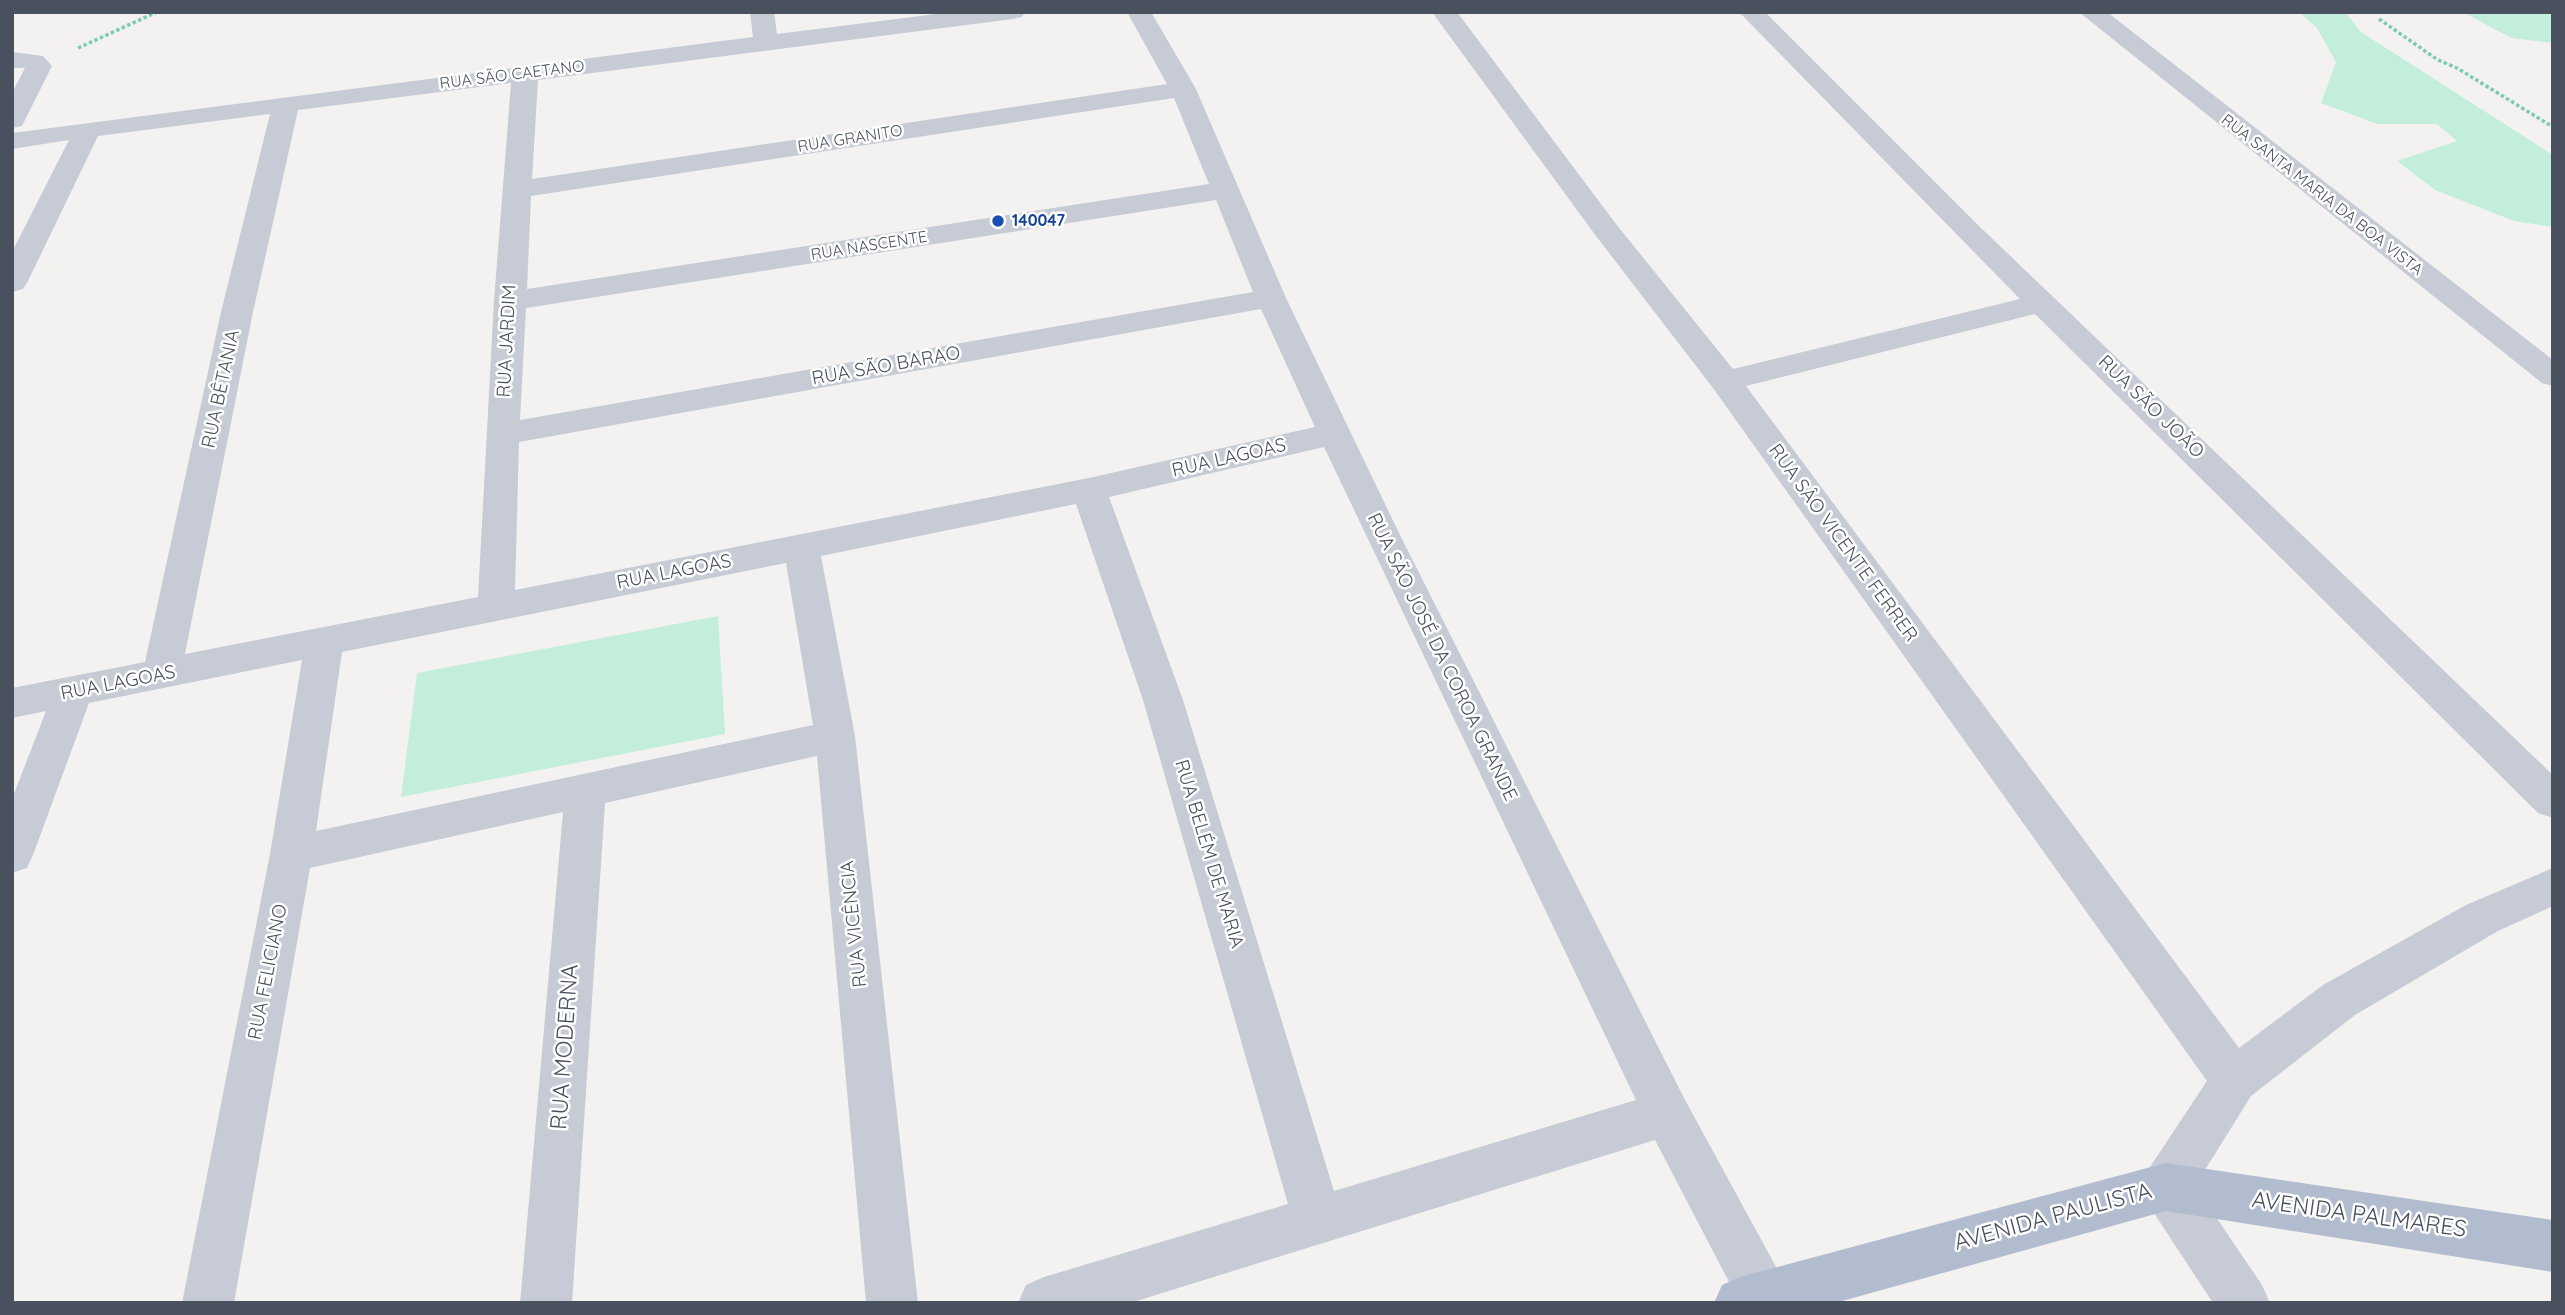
<!DOCTYPE html>
<html>
<head>
<meta charset="utf-8">
<style>
	body { margin:0 }
	#map { position:relative; width:2565px; height:1315px; overflow:hidden; background:#f4f2f1; font-family:Quicksand,sans-serif }
	canvas { display:block }
	.frame { position:absolute; inset:0; border:14px solid #4a515e; pointer-events:none }
</style>
</head>
<body>
<div id="map">
<canvas width="2565" height="1315"></canvas>
<div class="frame"></div>
</div>
<script>
const ctx = document.querySelector('canvas').getContext('2d');
ctx.lineJoin = 'round';
function fillPath(path, color) { ctx.fillStyle = color; ctx.fill(path, 'evenodd'); }
const poly = rows => new Path2D(rows.map(r => 'M' + r).join(''));
function strokePath(path, color, width, dash) { ctx.strokeStyle = color; ctx.lineWidth = width; ctx.lineCap = dash ? 'butt' : 'round'; ctx.setLineDash(dash || []); ctx.stroke(path); }
function drawText(font, color, halo, rows, align = 'center') {
  ctx.font = font + ' Quicksand,sans-serif'; ctx.lineWidth = 5; ctx.setLineDash([]); ctx.textBaseline = 'middle'; ctx.strokeStyle = halo; ctx.fillStyle = color; for (const [text, x, y, turn = 0] of rows) {
    ctx.save(); ctx.translate(x, y); ctx.rotate((+turn || 0) * Math.PI / 180); ctx.textAlign = isNaN(turn) ? turn : align; if (halo) ctx.strokeText(text, 0, 0); ctx.fillText(text, 0, 0); ctx.restore();
  }
}
fillPath(poly([
	[2299,12,2345,12,2361,32,2553,155,2553,227,2514,221,2435,190,2397,161,2457,141,2437,124,2377,124,2321,103,2336,62,2317,28],
	[2463,12,2553,12,2553,43,2511,38],
	[718,616,725,734,401,797,417,673]
]), '#c3eedb');
strokePath(poly([
	[2379,19,2438,60,2457,68,2553,127],
	[78,48,157,12]
]), '#7ccbb2', 3.5, [3.5, 2.5]);
fillPath(poly([
	[750,12,774,12,777,34,952,12,1025,12,1022,17,1013,19,538,80,532,179,1167,84,1127,12,1151,12,1196,89,1286,298,1399,533,1684,1098,1781,1276,1789,1294,1785,1303,1740,1303,1655,1140,1130,1303,1018,1303,1026,1285,1044,1277,1288,1204,1143,700,1076,504,821,556,855,736,918,1303,866,1303,817,756,605,803,572,1303,520,1303,563,812,310,868,234,1303,182,1303,270,854,302,660,89,703,33,855,27,868,12,873,12,799,46,711,12,718,12,688,145,662,221,312,270,114,98,136,27,283,23,289,12,292,12,252,69,140,12,149,12,133,753,37,750,12],
	[511,83,494,301,478,597,185,654,253,312,298,110,511,83],
	[1174,98,1209,184,527,289,531,196,1174,98],
	[1216,200,1253,292,520,420,526,308,1216,200],
	[1261,309,1315,427,1089,478,515,590,519,442,1261,309],
	[1324,447,1636,1100,1334,1191,1183,700,1109,497,1324,447],
	[786,563,813,725,316,831,342,652,786,563],
	[1432,12,1457,12,1616,224,1733,369,2020,299,1739,12,1765,12,1979,226,2553,775,2553,818,2538,813,2035,314,1746,386,2239,1048,2323,985,2466,905,2553,868,2553,906,2498,931,2355,1015,2251,1096,2195,1186,2262,1285,2270,1303,2213,1303,2148,1204,2141,1187,2148,1170,2207,1081,1713,388,1596,236,1432,12],
	[2079,12,2107,12,2553,360,2553,386,2542,383,2079,12],
	[12,52,43,56,52,66,22,126,12,128,12,93,25,68,12,68,12,52]
]), '#c6cbd5');
fillPath(poly([
	[2166,1163,2553,1220,2553,1272,2166,1211,1835,1303,1714,1303,1722,1285,1740,1277,2166,1163]
]), '#b2bccf');
for (const [x, y, r, color] of [
	[998,221,7,"#1a4fb4"]
]) { const dot = new Path2D(); dot.arc(x, y, r, 0, 2 * Math.PI); ctx.fillStyle = color; ctx.fill(dot); strokePath(dot, '#fff', 2.5); }
drawText('16px', '#4a515e', '#fff', [
	["RUA SÃO CAETANO",512,75,-7],
	["RUA GRANITO",850,139,-9],
	["RUA SANTA MARIA DA BOA VISTA",2322,195,38],
	["RUA NASCENTE",869,246,-9]
]);
drawText('bold 16px', '#164399', '#fff', [
	["140047",1012,221]
], 'left');
drawText('19px', '#4a515e', '#fff', [
	["RUA JARDIM",507,341,-87],
	["RUA SÃO BARAO",886,366,-10],
	["RUA BÊTANIA",221,389,-78],
	["RUA SÃO JOÃO",2151,407,44],
	["RUA LAGOAS",1229,458,-13],
	["RUA SÂO VICENTE FERRER",1843,543,54],
	["RUA LAGOAS",674,572,-11],
	["RUA SÃO JOSÉ DA COROA GRANDE",1442,657,64],
	["RUA LAGOAS",118,683,-11],
	["RUA BELÉM DE MARIA",1209,854,73],
	["RUA VICÊNCIA",854,924,-96],
	["RUA FELICIANO",268,972,-79]
]);
drawText('23px', '#4a515e', '#fff', [
	["RUA MODERNA",565,1047,-86],
	["AVENIDA PALMARES",2359,1215,8],
	["AVENIDA PAULISTA",2053,1217,-15]
]);
</script>
</body>
</html>
